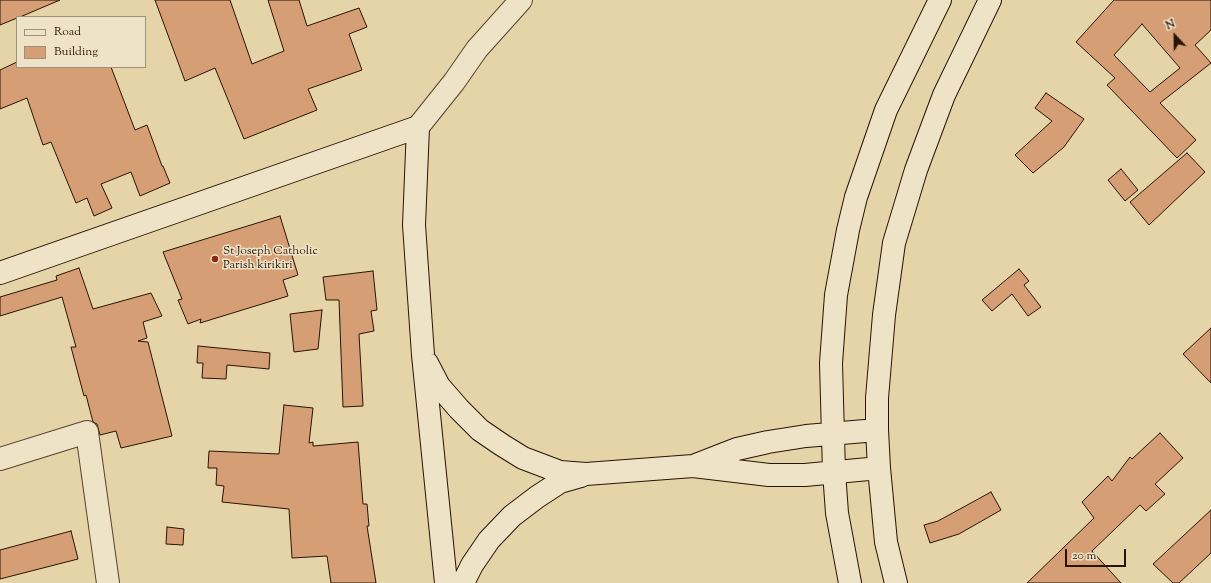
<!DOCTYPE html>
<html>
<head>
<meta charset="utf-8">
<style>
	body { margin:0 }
	#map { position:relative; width:1211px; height:583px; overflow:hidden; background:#e5d4a7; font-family:"Sorts Mill Goudy",serif }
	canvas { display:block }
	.legend { position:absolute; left:16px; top:16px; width:130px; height:52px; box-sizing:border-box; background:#eee3c6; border:1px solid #9f9079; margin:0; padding:5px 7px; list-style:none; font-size:12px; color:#291305 }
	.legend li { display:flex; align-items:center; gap:8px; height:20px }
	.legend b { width:20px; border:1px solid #9f9079 }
	.north { position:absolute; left:1155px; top:16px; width:40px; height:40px; -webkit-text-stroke:3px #eee3c6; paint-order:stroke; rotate:338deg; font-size:11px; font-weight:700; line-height:16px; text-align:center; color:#291305 }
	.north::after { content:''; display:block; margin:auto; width:14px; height:18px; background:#291305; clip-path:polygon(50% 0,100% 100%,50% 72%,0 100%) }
	.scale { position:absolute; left:1065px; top:549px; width:61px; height:18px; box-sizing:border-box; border:2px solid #291305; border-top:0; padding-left:5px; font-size:12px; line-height:14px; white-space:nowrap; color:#291305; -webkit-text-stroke:3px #eee3c6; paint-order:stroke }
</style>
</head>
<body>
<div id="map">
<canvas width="1211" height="583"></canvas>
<ul class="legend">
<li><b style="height:5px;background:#eee3c6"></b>Road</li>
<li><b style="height:11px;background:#d59e75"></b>Building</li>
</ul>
<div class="north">N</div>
<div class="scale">20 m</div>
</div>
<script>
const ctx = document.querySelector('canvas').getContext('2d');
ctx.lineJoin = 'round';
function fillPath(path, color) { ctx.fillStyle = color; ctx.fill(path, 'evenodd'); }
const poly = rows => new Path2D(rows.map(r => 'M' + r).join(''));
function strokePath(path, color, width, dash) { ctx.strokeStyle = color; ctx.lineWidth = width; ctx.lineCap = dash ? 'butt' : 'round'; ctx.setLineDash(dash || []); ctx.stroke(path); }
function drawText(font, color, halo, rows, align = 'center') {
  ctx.font = font + ' "Sorts Mill Goudy",serif'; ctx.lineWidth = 3; ctx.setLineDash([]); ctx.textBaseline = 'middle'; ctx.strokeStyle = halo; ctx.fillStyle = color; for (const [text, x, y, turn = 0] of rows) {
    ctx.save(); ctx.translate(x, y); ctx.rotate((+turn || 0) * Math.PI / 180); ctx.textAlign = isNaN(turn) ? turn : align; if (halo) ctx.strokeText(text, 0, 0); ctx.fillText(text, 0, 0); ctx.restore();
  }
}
const building = poly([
	[0,0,60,0,20,17,17,17,17,18,0,25,0,0],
	[155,0,230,0,252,64,284,51,268,0,299,0,307,26,359,8,367,27,349,34,362,70,308,89,317,110,244,139,215,68,185,81,155,0],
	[1114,0,1211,0,1211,30,1195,45,1211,63,1160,103,1196,140,1177,158,1107,85,1115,78,1076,42,1114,0],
	[1142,24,1180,68,1150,92,1114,55,1142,24],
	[17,62,17,67,111,67,135,130,147,125,162,166,163,166,170,183,140,196,131,172,101,184,112,208,94,216,87,198,76,203,51,142,43,145,27,98,0,109,0,70,17,62],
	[1046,93,1084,119,1064,147,1033,173,1015,155,1052,121,1035,108,1046,93],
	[1187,153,1205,172,1149,225,1130,202,1187,153],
	[1121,169,1138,190,1125,201,1108,180,1121,169],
	[280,216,298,275,283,280,288,296,200,323,201,319,188,324,178,300,182,299,163,252,280,216],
	[79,268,93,309,151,293,162,316,143,322,147,338,138,341,148,342,172,436,121,448,116,431,100,435,97,424,93,422,86,395,84,396,71,347,76,347,62,297,0,316,0,297,57,280,56,276,79,268],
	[1019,269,1029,281,1024,285,1041,307,1028,316,1012,294,992,311,982,300,1019,269],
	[373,271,377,310,371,311,374,331,359,334,363,406,343,407,339,300,326,300,323,277,373,271],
	[322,310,318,349,294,352,290,314,322,310],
	[1211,328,1211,383,1183,354,1211,328],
	[198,346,270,353,269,369,227,365,226,379,202,378,203,363,197,363,198,346],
	[284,405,313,408,309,443,313,442,313,446,358,442,363,504,367,504,369,526,367,526,376,583,331,583,327,556,292,558,289,509,222,502,224,486,216,485,217,468,208,468,209,451,279,454,284,405],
	[1160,433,1183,458,1155,484,1165,494,1146,511,1140,505,1092,551,1121,583,1027,583,1094,518,1082,502,1108,476,1112,481,1130,457,1132,459,1160,433],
	[991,492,1001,510,959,534,930,543,924,525,938,521,991,492],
	[1211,510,1211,553,1179,583,1173,583,1153,564,1211,510],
	[167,527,184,529,183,545,166,544,167,527],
	[71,531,78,559,0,579,0,550,71,531]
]);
fillPath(building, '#d59e75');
strokePath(building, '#291305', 1);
const minor = poly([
	[418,127,454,82,477,49,521,0],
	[0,459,87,432,108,583]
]);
const secondary = poly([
	[0,273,418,127,414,225,423,355,446,583],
	[427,363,439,386,459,409,480,430,502,445,523,458,560,472,586,474,693,466,769,475,805,475,879,468],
	[696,465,737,449,768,442,806,436,877,430],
	[463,583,472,565,489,540,512,516,537,497,560,482,581,476],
	[850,583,837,513,834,472,831,363,836,295,848,230,856,197,886,110,940,0],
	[896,583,886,542,879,468,877,430,877,398,884,315,894,243,916,170,944,95,990,0]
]);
strokePath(minor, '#58432e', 24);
strokePath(secondary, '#291305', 24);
strokePath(minor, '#eee3c6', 22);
strokePath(secondary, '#eee3c6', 22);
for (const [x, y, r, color] of [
	[215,259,4,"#8f2418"]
]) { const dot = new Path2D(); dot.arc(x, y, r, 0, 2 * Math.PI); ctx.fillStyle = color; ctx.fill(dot); strokePath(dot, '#eee3c6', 1.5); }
drawText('12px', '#291305', '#eee3c6', [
	["St Joseph Catholic",223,252],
	["Parish kirikiri",223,266]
], 'left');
</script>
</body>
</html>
